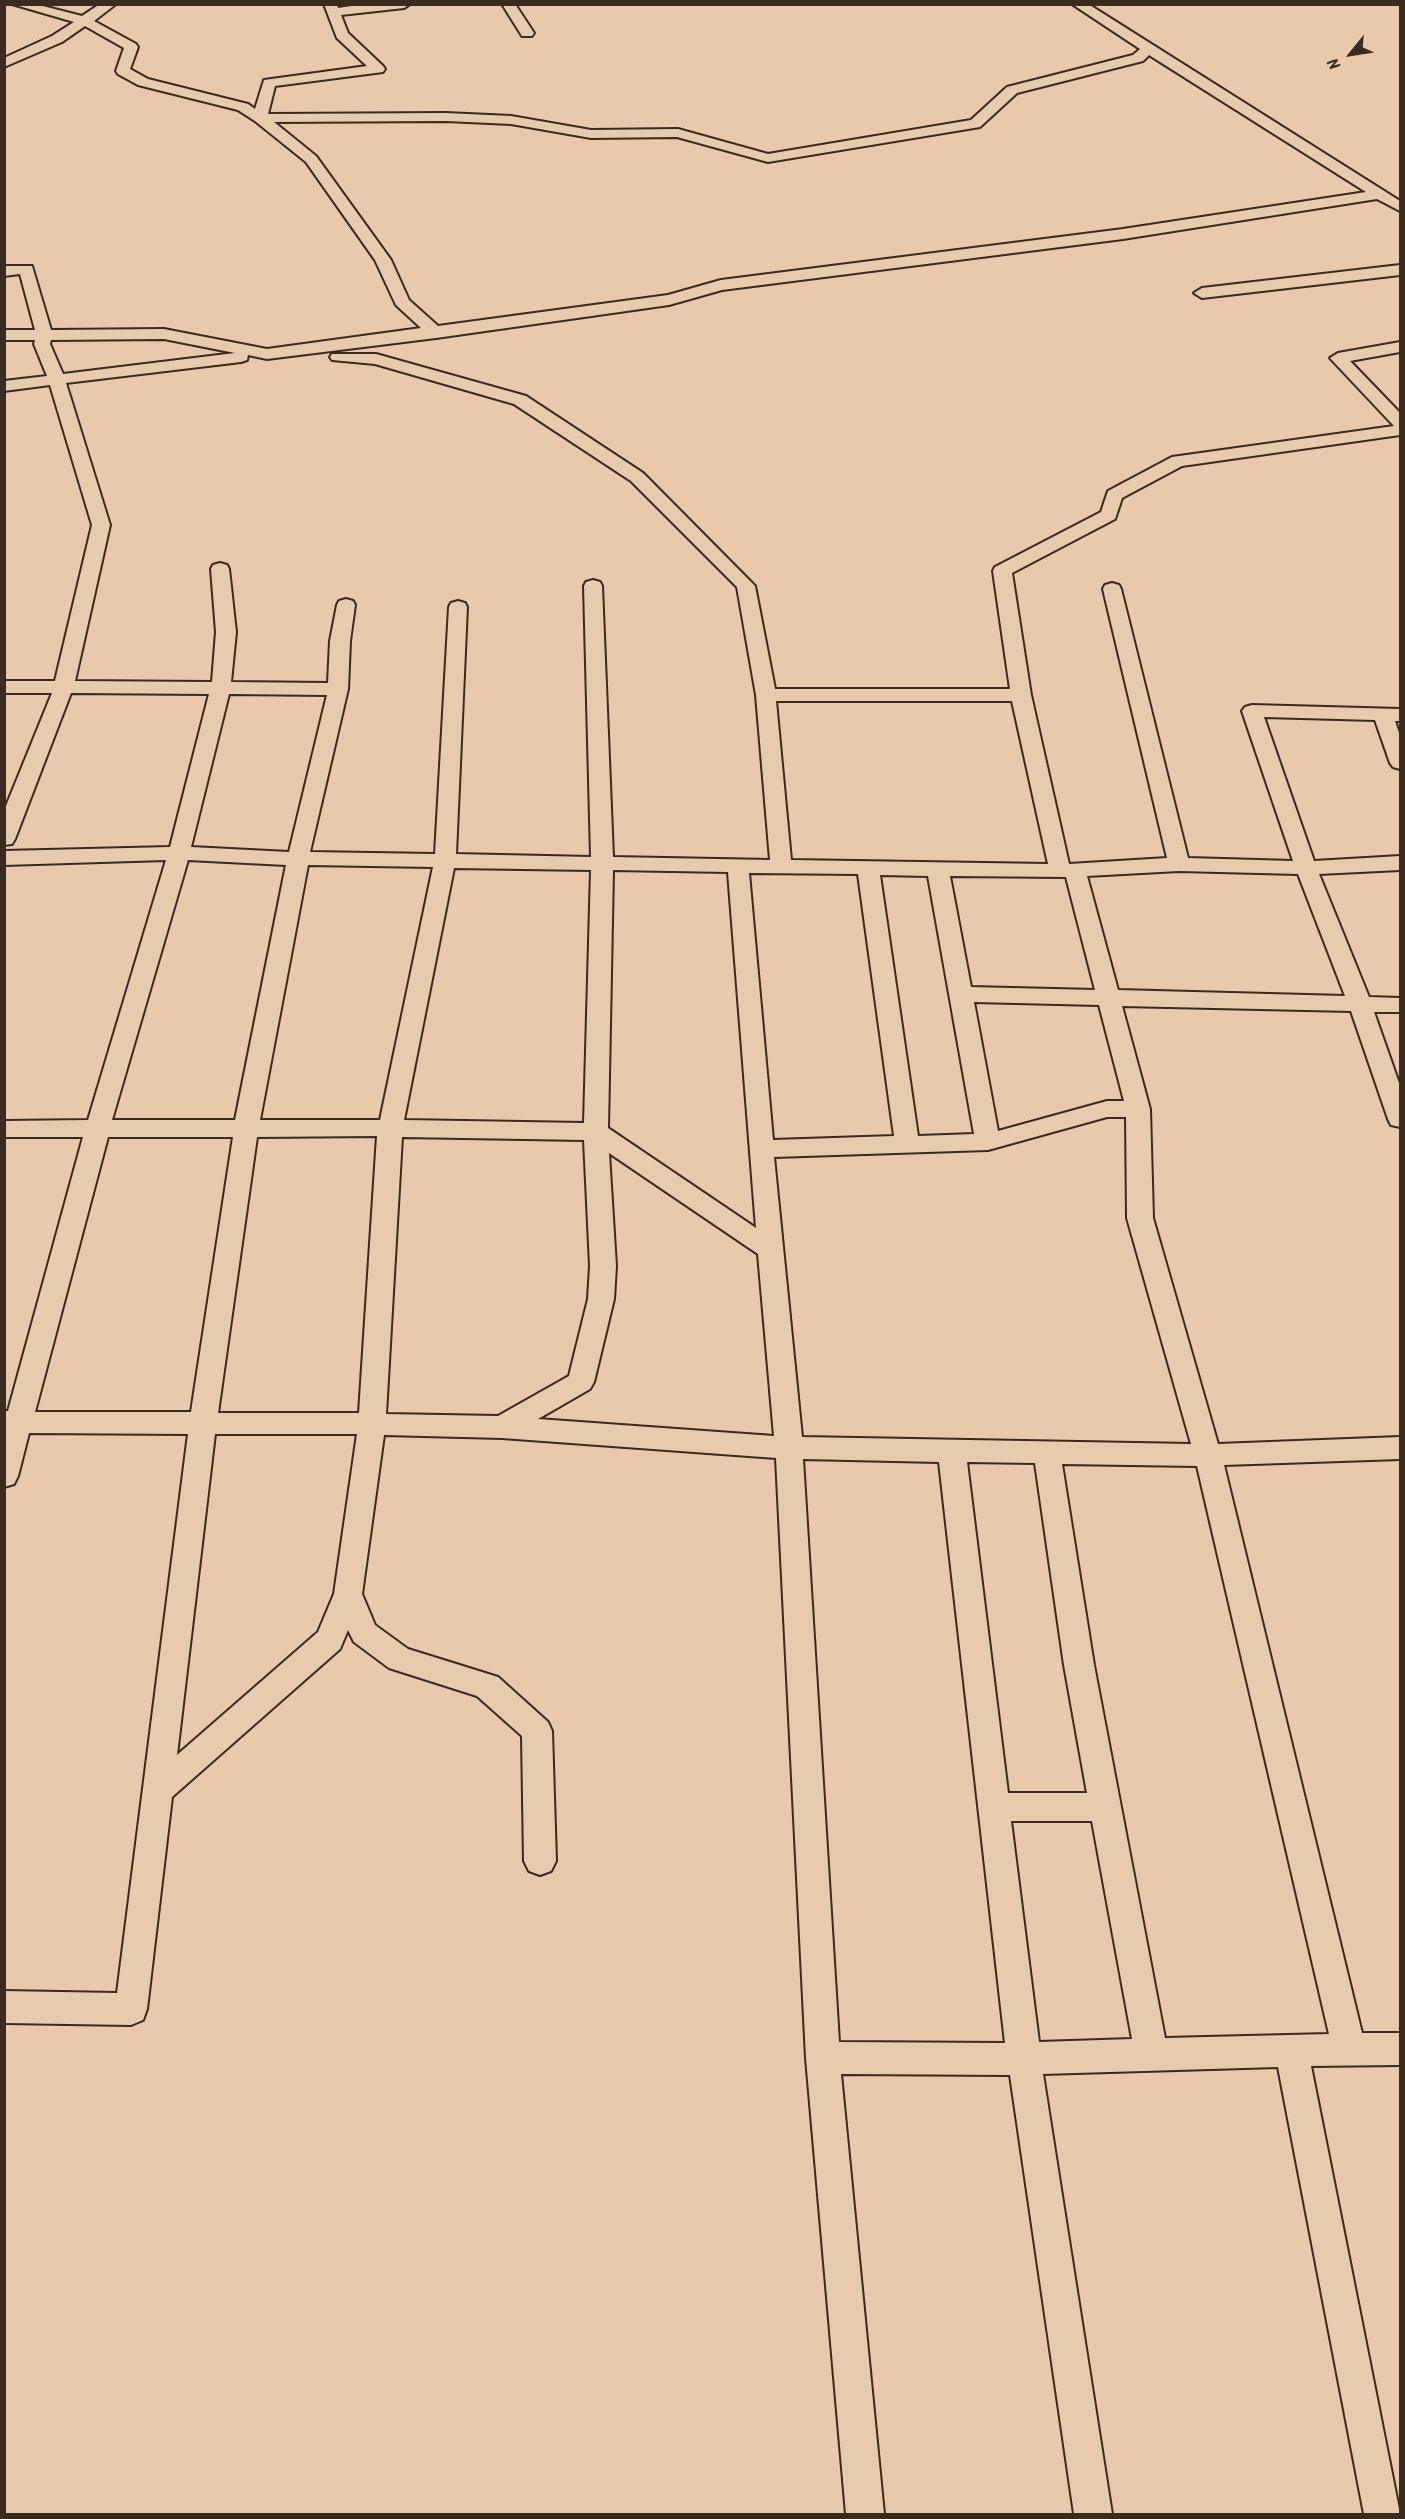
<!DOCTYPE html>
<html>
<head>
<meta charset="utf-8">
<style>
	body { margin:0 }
	#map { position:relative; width:1405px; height:2519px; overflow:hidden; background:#e9c9ac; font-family:Kalam,sans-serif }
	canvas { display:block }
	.frame { position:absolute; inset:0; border:6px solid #3b2a1e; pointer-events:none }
	.north { position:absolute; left:1321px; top:24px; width:60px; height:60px; -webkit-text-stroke:4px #e6cbad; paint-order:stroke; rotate:240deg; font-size:16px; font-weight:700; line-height:24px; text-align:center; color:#3b2a1e }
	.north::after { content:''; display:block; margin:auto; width:21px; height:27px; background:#3b2a1e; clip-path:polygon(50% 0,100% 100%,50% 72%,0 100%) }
</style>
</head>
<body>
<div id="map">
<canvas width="1405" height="2519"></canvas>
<div class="frame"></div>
<div class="north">N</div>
</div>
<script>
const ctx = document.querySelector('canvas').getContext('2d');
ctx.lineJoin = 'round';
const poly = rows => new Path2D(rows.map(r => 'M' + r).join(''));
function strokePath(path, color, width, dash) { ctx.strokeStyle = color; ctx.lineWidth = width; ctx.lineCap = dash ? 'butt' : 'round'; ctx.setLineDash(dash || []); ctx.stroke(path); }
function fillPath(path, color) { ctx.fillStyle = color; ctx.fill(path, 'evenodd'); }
const minor = poly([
	[12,4,35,4,82,16,100,4,116,4,94,21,136,44,138,47,130,69,148,79,248,104,255,109,264,80,367,66,337,38,324,4,337,4,338,8,365,4,410,4,404,8,341,15,348,33,383,66,385,69,383,72,275,86,268,114,446,113,511,116,591,130,678,129,768,154,971,120,1007,87,1133,55,1140,49,1072,4,1088,4,1400,201,1400,211,1377,199,1123,239,722,290,669,305,436,338,267,359,248,355,247,360,241,362,66,383,110,525,75,681,212,682,216,632,211,569,213,565,220,563,227,565,229,569,236,632,231,682,328,683,330,641,337,605,339,601,346,599,353,601,355,605,350,641,348,689,310,852,435,854,449,607,451,603,458,601,465,603,467,607,456,854,591,857,584,586,586,582,593,580,600,582,602,586,613,857,770,860,756,695,737,587,631,481,514,404,375,364,332,360,330,357,332,354,376,354,526,396,643,473,755,586,775,689,1010,689,993,571,995,567,1101,512,1108,491,1172,457,1394,426,1330,358,1338,353,1400,342,1400,352,1350,361,1400,413,1400,435,1182,466,1122,498,1115,519,1012,573,1031,695,1069,864,1167,858,1103,589,1105,585,1112,583,1119,585,1121,589,1188,858,1293,861,1242,711,1245,707,1252,705,1400,709,1400,721,1395,721,1400,736,1400,769,1393,767,1390,763,1375,720,1264,717,1314,861,1400,856,1400,870,1319,874,1369,997,1400,998,1400,1012,1374,1012,1400,1086,1400,1127,1391,1125,1388,1119,1351,1011,1122,1006,1150,1109,1153,1218,1218,1444,1400,1437,1400,1459,1224,1465,1362,2033,1400,2033,1400,2065,1311,2066,1400,2514,1364,2514,1278,2067,1043,2074,1112,2514,1074,2514,1010,2075,841,2074,884,2514,846,2514,806,2058,776,1458,502,1438,384,1435,362,1594,375,1625,408,1649,498,1677,548,1722,552,1731,556,1861,551,1871,540,1875,529,1871,524,1861,522,1736,477,1696,389,1668,354,1642,348,1630,340,1649,172,1797,147,2009,143,2020,131,2025,4,2023,4,1991,117,1993,188,1434,29,1433,18,1476,14,1484,4,1487,4,1411,8,1411,83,1137,4,1137,4,1121,88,1120,166,860,4,865,4,851,170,847,209,694,71,693,15,839,12,844,4,845,4,811,52,693,4,693,4,681,55,681,92,525,50,385,4,391,4,381,47,376,34,344,35,340,4,340,4,330,35,330,20,274,4,276,4,266,32,266,51,330,164,329,267,349,421,328,396,305,375,260,306,162,255,121,238,110,138,85,118,74,116,71,124,48,85,26,62,42,4,67,4,58,52,36,74,22,12,4],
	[1149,55,1366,192,1123,229,721,280,668,295,438,326,409,300,391,260,316,156,274,122,446,121,511,124,591,138,677,137,768,162,980,127,1017,93,1143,61,1149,55],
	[164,339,235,353,63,374,50,344,51,340,164,339],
	[229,694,327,695,289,852,191,847,229,694],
	[776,701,1012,701,1048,864,791,860,776,701],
	[188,860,286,865,235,1120,112,1120,188,860],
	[308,865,433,867,380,1120,260,1120,308,865],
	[454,868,591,870,584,1123,404,1120,454,868],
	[613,870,728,872,756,1228,608,1128,613,870],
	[1179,871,1298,874,1345,996,1118,990,1087,876,1179,871],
	[749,873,858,874,894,1136,773,1140,749,873],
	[880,875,928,876,974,1134,918,1136,880,875],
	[950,876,1066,877,1095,990,971,987,950,876],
	[974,1002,1099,1005,1124,1101,1107,1101,998,1131,974,1002],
	[1107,1117,1126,1117,1127,1218,1191,1444,802,1437,774,1157,988,1150,1107,1117],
	[377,1136,359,1413,218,1413,257,1137,377,1136],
	[108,1137,233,1137,191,1412,35,1412,108,1137],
	[402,1137,584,1140,590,1266,588,1299,569,1376,498,1416,386,1414,402,1137],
	[609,1153,758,1254,774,1436,538,1419,590,1389,594,1382,614,1299,616,1266,609,1153],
	[215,1434,357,1434,334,1594,318,1632,177,1755,215,1434],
	[803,1459,939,1462,1005,2043,839,2042,803,1459],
	[967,1462,1035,1463,1064,1665,1087,1793,1008,1793,967,1462],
	[1062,1464,1197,1466,1329,2034,1165,2038,1094,1665,1062,1464],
	[1011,1821,1092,1821,1132,2039,1039,2042,1011,1821],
	[502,4,515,4,534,33,532,36,522,36,502,4],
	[1400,265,1400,275,1202,298,1194,293,1202,288,1400,265]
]);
strokePath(minor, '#3b2a1e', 4);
fillPath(minor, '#e6cbad');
</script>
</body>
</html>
